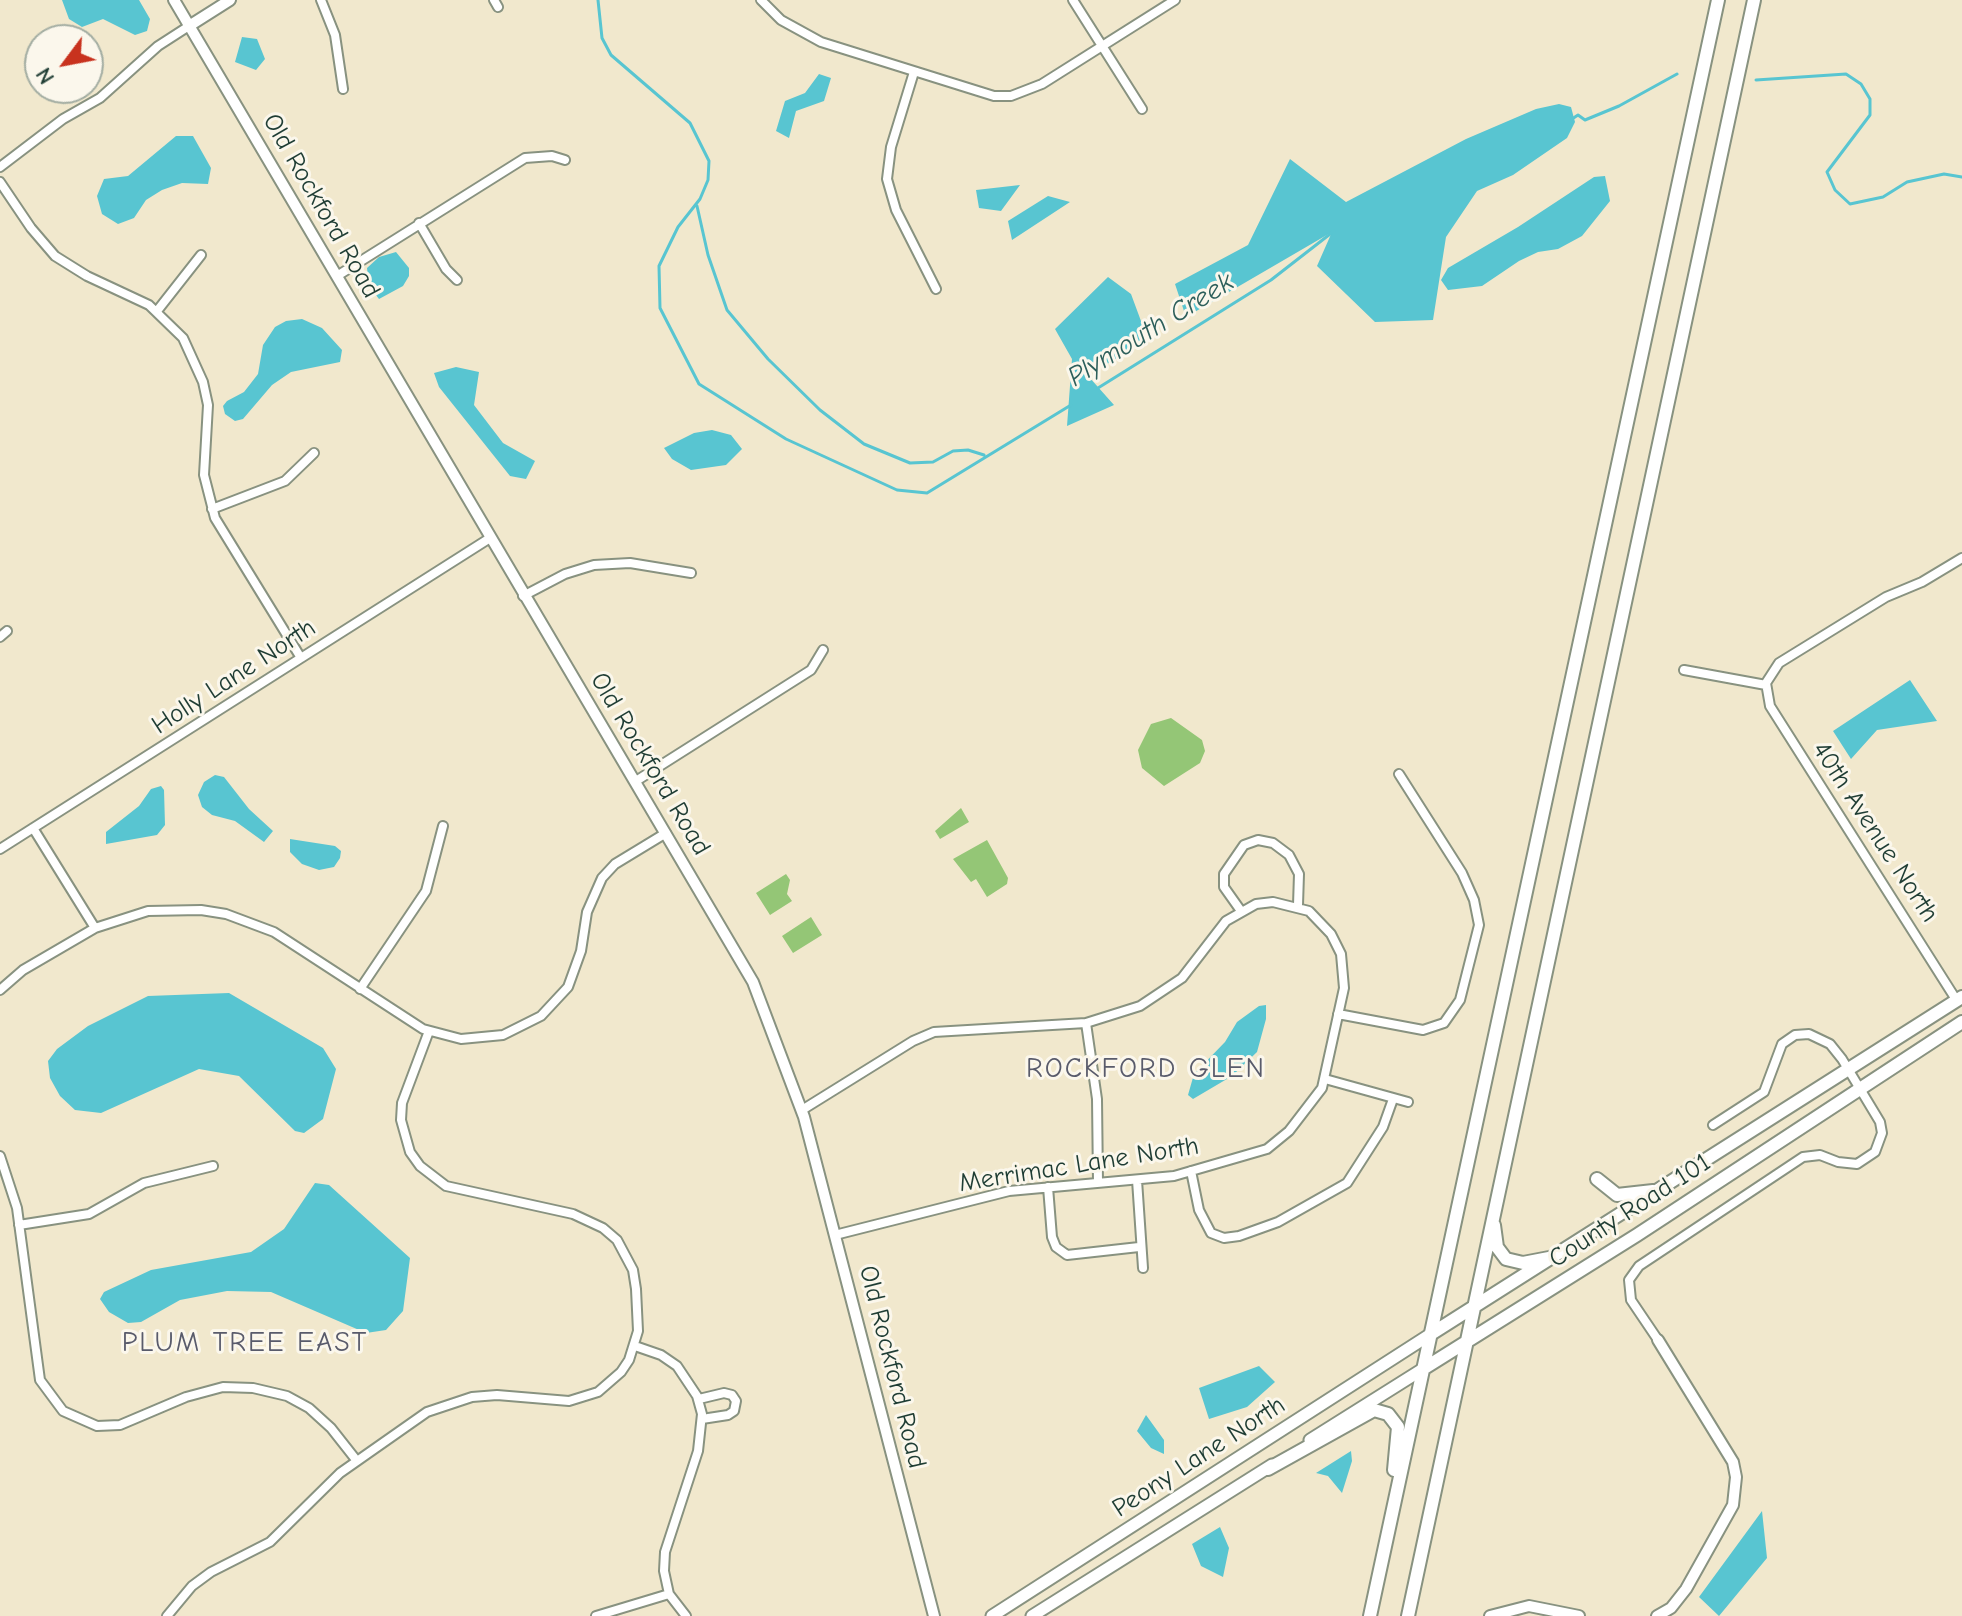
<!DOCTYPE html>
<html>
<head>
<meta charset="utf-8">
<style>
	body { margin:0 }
	#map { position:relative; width:1962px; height:1616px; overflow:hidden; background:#f1e8cd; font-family:"Comic Neue",sans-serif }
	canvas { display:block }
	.north { position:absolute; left:24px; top:24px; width:80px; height:80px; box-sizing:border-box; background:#fbf7ec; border:2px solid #a3ada2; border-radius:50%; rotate:238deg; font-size:22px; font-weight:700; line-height:32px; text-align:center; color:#1f3d34 }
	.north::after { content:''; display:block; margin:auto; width:28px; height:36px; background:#c8321e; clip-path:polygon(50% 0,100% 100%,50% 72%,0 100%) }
</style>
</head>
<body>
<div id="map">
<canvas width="1962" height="1616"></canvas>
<div class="north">N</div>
</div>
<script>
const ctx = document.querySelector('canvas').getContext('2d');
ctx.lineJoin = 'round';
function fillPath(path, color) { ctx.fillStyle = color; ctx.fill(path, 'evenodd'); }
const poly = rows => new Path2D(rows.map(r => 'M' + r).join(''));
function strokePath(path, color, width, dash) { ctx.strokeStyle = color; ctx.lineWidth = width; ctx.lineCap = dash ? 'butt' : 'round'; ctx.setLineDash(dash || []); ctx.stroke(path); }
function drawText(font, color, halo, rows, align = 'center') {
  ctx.font = font + ' "Comic Neue",sans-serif'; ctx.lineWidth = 6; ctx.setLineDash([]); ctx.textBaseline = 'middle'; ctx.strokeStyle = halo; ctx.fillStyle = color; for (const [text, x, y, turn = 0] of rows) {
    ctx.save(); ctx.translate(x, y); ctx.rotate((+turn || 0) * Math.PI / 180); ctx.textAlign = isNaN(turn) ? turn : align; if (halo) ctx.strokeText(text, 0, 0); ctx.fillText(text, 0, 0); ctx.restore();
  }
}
fillPath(poly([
	[1171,718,1202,740,1205,751,1200,763,1164,786,1142,768,1138,750,1151,724],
	[961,808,969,822,940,839,935,831],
	[987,840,1008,878,1007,884,987,897,976,879,971,882,953,859],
	[786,874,790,880,787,894,792,901,770,915,756,893],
	[811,917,822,935,793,953,782,936]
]), '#94c676');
fillPath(poly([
	[62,0,139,0,150,19,147,31,135,35,103,19,82,27,69,19],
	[242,37,257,39,265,59,256,70,235,62],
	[819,74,831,78,824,101,796,111,789,138,776,131,785,101,805,93],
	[1559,104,1571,107,1575,122,1567,138,1513,175,1477,191,1446,237,1433,320,1375,322,1317,266,1332,232,1186,317,1175,284,1248,245,1290,159,1346,202,1466,139,1536,109],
	[176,136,193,136,211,168,208,184,182,183,162,190,146,200,134,218,118,224,102,214,97,196,104,179,128,176],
	[1605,176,1610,201,1582,236,1558,249,1538,252,1519,261,1482,286,1448,290,1441,280,1448,268,1518,227,1594,177],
	[1020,185,1001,211,979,208,976,190],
	[1048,196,1070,202,1012,240,1008,221],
	[396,252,409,268,409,276,403,286,379,299,369,286,367,268,379,257],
	[1108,277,1131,294,1148,340,1107,364,1081,368,1114,405,1067,426,1072,359,1055,329],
	[302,319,322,328,342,350,340,362,291,372,272,385,243,419,235,421,225,414,223,406,227,401,244,392,258,374,263,345,275,327,286,321],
	[456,367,479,372,474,405,503,443,535,461,526,479,510,476,439,387,434,373],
	[712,430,731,435,742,449,726,465,691,470,672,459,664,448,694,433],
	[1910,680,1937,721,1877,730,1851,759,1833,731],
	[215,775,224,777,249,809,273,831,264,842,235,821,212,815,202,807,198,795,204,782],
	[161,786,164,790,165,825,157,835,106,844,106,832,139,806,151,789],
	[290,839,335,846,341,851,340,858,334,867,319,870,302,864,290,852],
	[229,993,323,1048,336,1069,323,1119,304,1133,295,1131,239,1076,199,1069,101,1113,75,1110,60,1096,50,1078,48,1061,57,1049,88,1026,148,996],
	[1266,1005,1266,1019,1257,1052,1232,1076,1193,1099,1188,1095,1194,1074,1225,1042,1237,1022,1259,1006],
	[315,1183,329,1185,410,1258,403,1311,386,1330,366,1333,271,1292,227,1291,180,1300,141,1322,128,1323,109,1312,100,1299,104,1292,151,1270,251,1252,284,1229],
	[1259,1366,1275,1382,1247,1407,1209,1419,1199,1388],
	[1146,1415,1164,1440,1164,1454,1151,1448,1137,1431],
	[1351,1451,1352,1461,1342,1493,1328,1476,1316,1473],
	[1762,1511,1767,1558,1719,1616,1699,1597],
	[1220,1527,1229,1548,1223,1577,1201,1566,1192,1544]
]), '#58c5d1');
strokePath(poly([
	[598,0,602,38,611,55,690,123,709,161,708,180,700,199,678,227,659,266,660,308,699,384,786,439,897,490,927,493,1071,405],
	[1756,80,1846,74,1861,84,1870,99,1870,115,1827,172,1835,190,1850,204,1883,197,1907,182,1944,174,1962,177],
	[1572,119,1578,115,1585,120,1619,106,1677,74],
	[697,206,708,255,727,310,768,359,820,410,864,444,910,463,933,462,953,451,968,450,984,455],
	[1098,388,1271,280,1334,231]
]), '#58c5d1', 3);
const minor = poly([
	[321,0,335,35,343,89],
	[494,0,498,7],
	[761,0,781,20,821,42,994,96,1011,96,1042,84,1175,0],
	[1073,0,1142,109],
	[914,72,891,147,887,179,896,210,936,289],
	[0,167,63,119,100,98,158,46,189,26],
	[0,182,31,228,55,256,87,276,149,305,183,338,203,382,208,405,204,475,215,518,301,658],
	[419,223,446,269,457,280],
	[337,276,525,158,552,156,565,160],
	[157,311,201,255],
	[212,509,285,481,314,453],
	[523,596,565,574,594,565,630,563,691,573],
	[0,637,7,631],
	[1684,670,1766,685],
	[636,781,811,670,823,650],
	[33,828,95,928],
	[0,849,490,538],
	[1241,911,1224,887,1224,874,1244,845,1258,840,1273,843,1289,855,1299,874,1298,905],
	[360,989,426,891,443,826],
	[0,990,23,970,95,928,148,911,201,910,226,914,274,932,423,1029,461,1039,503,1035,541,1016,568,987,581,951,587,912,602,878,615,864,666,833],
	[1957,1001,1770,706,1766,683,1779,663,1886,597,1922,582,1962,558],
	[1338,1014,1423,1030,1444,1023,1460,1000,1479,925,1474,900,1462,873,1399,774],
	[1086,1023,1097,1099,1098,1183],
	[1325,1079,1408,1102],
	[802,1110,913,1041,934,1032,1086,1023,1140,1006,1182,978,1226,921,1256,904,1273,902,1309,911,1331,934,1341,954,1344,988,1322,1088,1289,1131,1267,1149,1174,1176,1009,1191,835,1235],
	[0,1156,17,1208,40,1380,63,1411,97,1426,120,1425,186,1397,223,1387,253,1388,287,1396,309,1408,331,1428,357,1461],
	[1191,1171,1199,1210,1211,1233,1224,1238,1239,1236,1278,1222,1347,1183,1383,1127,1393,1099],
	[1137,1180,1143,1268],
	[1048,1187,1052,1237,1056,1247,1067,1255,1139,1247],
	[19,1225,89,1214,144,1183,213,1166],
	[1658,1340,1631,1300,1629,1280,1639,1266,1803,1157,1820,1155,1838,1162,1857,1164,1875,1152,1882,1133,1880,1122,1842,1059,1830,1044,1809,1034,1795,1035,1782,1044,1764,1092,1713,1125],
	[635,1346,661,1355,677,1366,697,1396,702,1414,698,1451,665,1552,664,1571,669,1594,686,1616],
	[699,1399,724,1393,732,1395,736,1401,734,1411,728,1415,702,1419],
	[167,1616,192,1586,211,1572,270,1542,340,1473,427,1412,472,1397,497,1395,569,1401,598,1392,621,1372,629,1360,638,1331,636,1289,633,1270,617,1240,603,1228,573,1214,446,1186,420,1166,410,1152,401,1120,402,1103,429,1031],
	[596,1616,669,1594]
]);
const tertiary = poly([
	[174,0,753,982,804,1117,934,1616],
	[189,26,230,0],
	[1490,1616,1529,1606,1579,1616],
	[1657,1616,1671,1608,1686,1589,1733,1505,1736,1477,1733,1462,1658,1340]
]);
const secondary = poly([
	[1310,1440,1423,1369],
	[992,1616,1431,1334],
	[1032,1616,1272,1465]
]);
const primary = poly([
	[1597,1179,1617,1195,1653,1191],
	[1494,1225,1497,1247,1506,1259,1523,1263,1549,1258],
	[1431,1334,1962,997],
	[1423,1369,1637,1235,1962,1022],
	[1268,1469,1374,1410,1388,1414,1398,1427,1394,1470],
	[1370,1616,1718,0],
	[1408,1616,1754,0]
]);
strokePath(minor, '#889280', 12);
strokePath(tertiary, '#889280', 14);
strokePath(secondary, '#889280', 15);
strokePath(primary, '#889280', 16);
strokePath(minor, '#fff', 8);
strokePath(tertiary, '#fff', 10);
strokePath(secondary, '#fff', 11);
strokePath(primary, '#fff', 12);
drawText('26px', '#1f3d34', '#fbf7ec', [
	["Old Rockford Road",321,206,60],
	["Holly Lane North",234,677,-33],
	["Old Rockford Road",650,764,59],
	["40th Avenue North",1875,832,57],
	["Merrimac Lane North",1079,1165,-9],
	["County Road 101",1630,1211,-33],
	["Old Rockford Road",892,1367,76],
	["Peony Lane North",1199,1457,-33]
]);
drawText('italic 28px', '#2d5f5b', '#fbf7ec', [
	["Plymouth Creek",1151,330,-32]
]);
ctx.letterSpacing = '2px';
drawText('28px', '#595b6b', '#fbf7ec', [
	["ROCKFORD GLEN",1146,1069],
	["PLUM TREE EAST",245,1343]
]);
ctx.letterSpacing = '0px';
</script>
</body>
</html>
